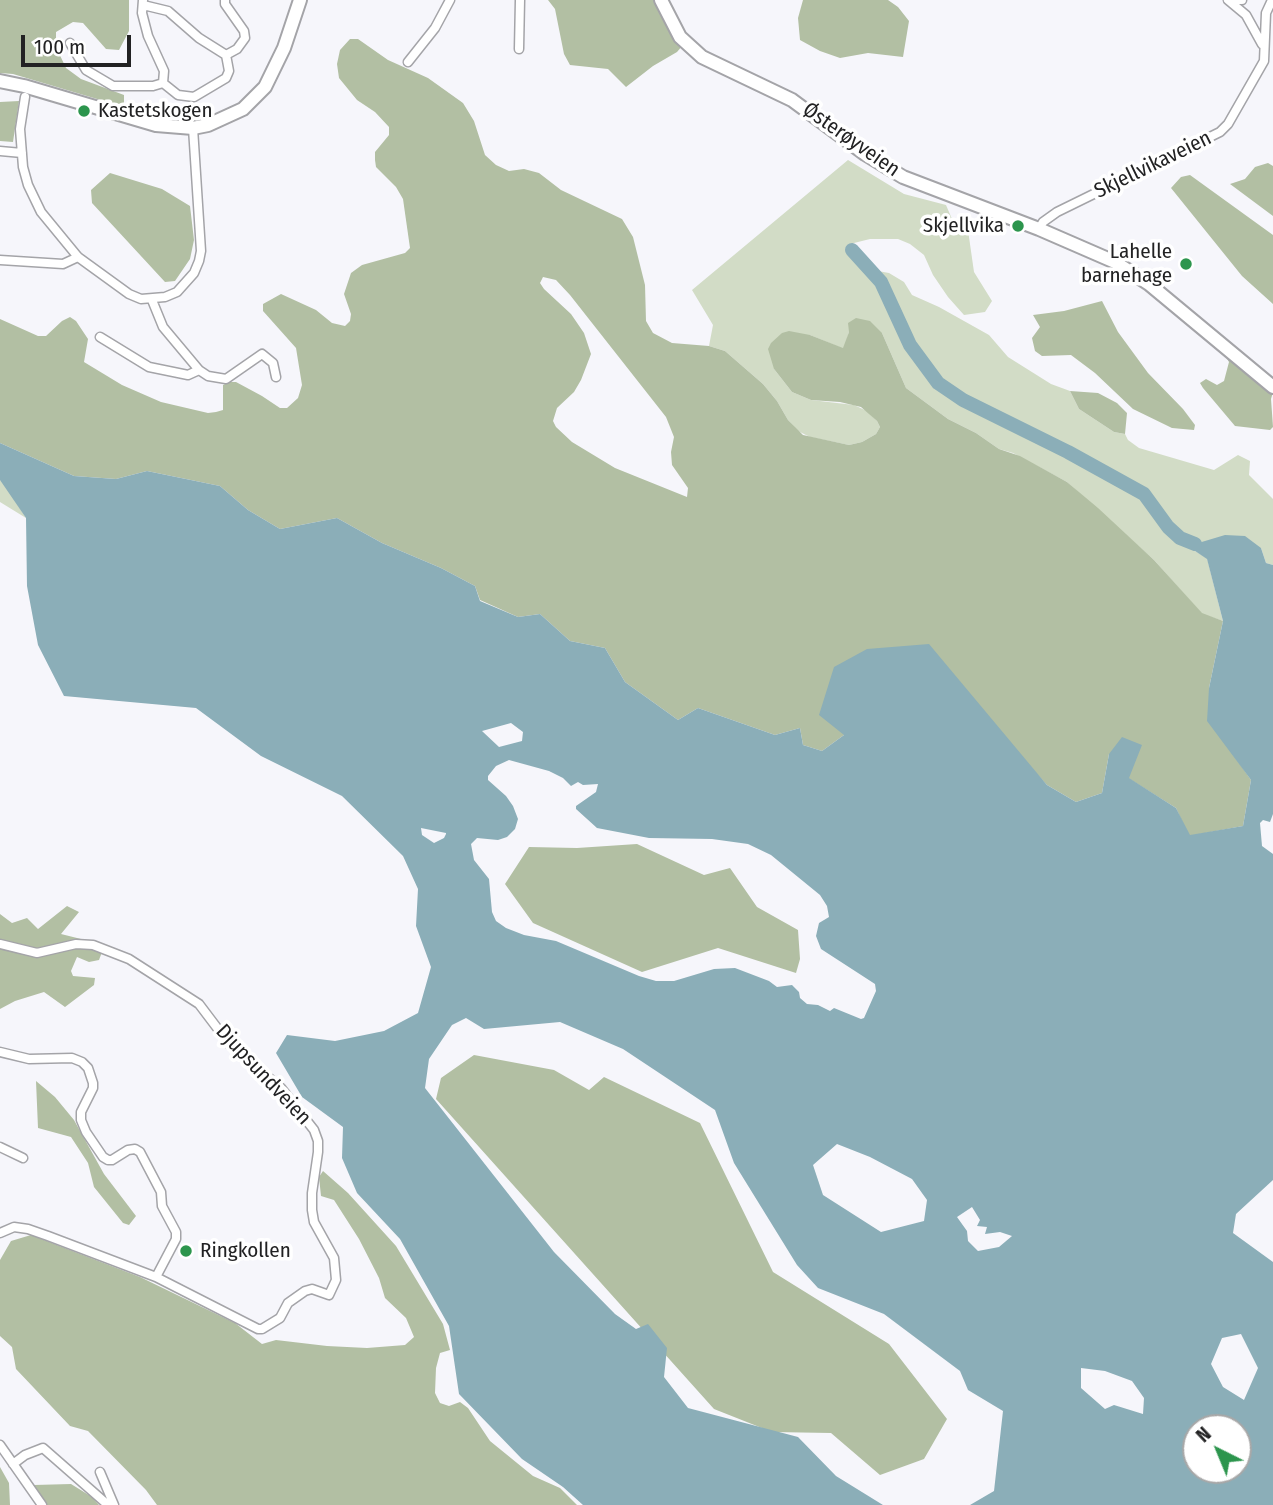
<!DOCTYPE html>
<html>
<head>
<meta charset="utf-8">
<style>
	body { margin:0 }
	#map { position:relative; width:1273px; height:1505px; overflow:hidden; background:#f6f6fb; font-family:"Fira Sans Condensed",sans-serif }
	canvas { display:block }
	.north { position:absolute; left:1182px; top:1414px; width:70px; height:70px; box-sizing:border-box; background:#fff; border:2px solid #a7a7a7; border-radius:50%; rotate:317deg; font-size:19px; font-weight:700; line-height:28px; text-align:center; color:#222223 }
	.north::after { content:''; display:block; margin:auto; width:24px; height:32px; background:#2c954d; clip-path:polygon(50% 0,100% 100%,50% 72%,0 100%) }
	.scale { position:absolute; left:21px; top:35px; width:110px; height:32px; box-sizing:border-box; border:4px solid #222223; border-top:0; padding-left:9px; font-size:21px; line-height:24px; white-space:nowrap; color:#222223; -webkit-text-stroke:5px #fff; paint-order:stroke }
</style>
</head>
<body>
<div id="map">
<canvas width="1273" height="1505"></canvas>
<div class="north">N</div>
<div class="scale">100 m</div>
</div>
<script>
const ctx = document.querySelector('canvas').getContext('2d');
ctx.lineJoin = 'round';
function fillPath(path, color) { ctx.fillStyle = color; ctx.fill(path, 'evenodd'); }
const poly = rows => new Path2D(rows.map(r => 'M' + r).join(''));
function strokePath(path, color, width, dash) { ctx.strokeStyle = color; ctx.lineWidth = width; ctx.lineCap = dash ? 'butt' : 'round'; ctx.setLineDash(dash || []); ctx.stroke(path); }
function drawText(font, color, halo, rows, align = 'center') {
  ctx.font = font + ' "Fira Sans Condensed",sans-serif'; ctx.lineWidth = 7; ctx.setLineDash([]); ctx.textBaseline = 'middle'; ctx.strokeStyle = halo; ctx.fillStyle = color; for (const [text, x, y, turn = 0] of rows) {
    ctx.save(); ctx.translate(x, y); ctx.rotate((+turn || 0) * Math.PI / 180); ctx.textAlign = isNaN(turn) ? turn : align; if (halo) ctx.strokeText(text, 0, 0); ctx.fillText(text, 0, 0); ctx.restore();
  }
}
fillPath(poly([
	[848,160,904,194,946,205,952,219,964,224,968,230,974,272,992,301,985,312,964,315,948,297,933,275,924,255,910,244,898,239,870,239,854,243,851,246,872,275,878,271,889,273,904,282,912,295,939,307,989,335,1008,357,1051,384,1070,391,1079,409,1114,432,1125,434,1128,440,1139,448,1214,470,1238,455,1250,461,1249,475,1273,499,1273,565,1266,563,1261,548,1195,551,1207,558,1223,621,1202,614,1154,560,1067,482,1013,453,999,449,976,433,948,419,906,388,882,333,849,332,844,349,810,335,774,369,792,392,811,400,854,405,867,411,877,421,880,427,876,434,862,442,849,445,810,437,798,431,788,420,777,401,763,384,725,351,709,346,713,325,692,290],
	[0,480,3,481,26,518,0,502]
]), '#d2dcc6');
fillPath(poly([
	[0,0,129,0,129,31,119,50,106,49,83,23,73,22,56,32,56,47,66,68,81,79,124,95,124,107,13,74,0,73],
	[548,0,655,0,668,29,683,45,677,52,653,66,626,87,608,69,570,65,564,54,555,9],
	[803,0,888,0,898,7,909,21,903,57,868,53,840,58,820,51,800,40,798,18],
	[350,39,358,39,388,60,428,78,463,103,474,121,485,155,496,165,509,171,524,169,539,173,561,190,622,219,633,237,645,285,646,321,653,333,672,343,709,346,725,351,763,384,777,401,788,420,803,435,849,445,862,442,876,434,880,427,877,421,861,407,840,402,811,400,792,392,774,369,768,349,771,343,782,333,789,331,810,335,843,348,849,332,848,323,856,318,870,321,882,333,906,388,948,419,976,433,999,449,1020,456,1067,482,1098,508,1154,560,1202,613,1223,621,1209,688,1233,754,1251,780,1243,826,1189,836,1176,808,1128,778,1109,754,1102,793,1076,802,1047,785,1026,762,844,735,822,751,803,745,800,728,775,735,698,708,678,720,625,682,605,648,570,641,540,614,518,617,480,600,475,586,441,568,382,543,337,518,280,529,248,510,220,486,147,471,116,479,74,476,0,443,0,319,38,336,46,336,62,321,70,317,76,321,88,339,84,362,122,385,161,402,208,413,216,412,223,410,223,385,229,382,236,382,262,396,280,408,287,408,298,398,302,385,296,348,263,311,263,304,281,294,316,310,332,323,345,326,350,321,351,314,344,294,351,273,362,265,405,253,410,248,403,199,396,187,376,167,375,160,375,152,389,135,389,127,375,112,357,100,339,78,337,64,340,50],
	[543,277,556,280,570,295,666,417,674,437,671,452,672,465,688,488,687,497,615,468,572,442,556,427,553,421,557,408,574,392,581,380,591,354,584,333,571,314,544,289,540,283],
	[19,101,13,142,0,141,0,102],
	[1268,163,1273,166,1273,216,1230,184,1245,179,1255,167],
	[110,173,162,189,190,206,194,240,190,259,175,281,165,282,92,203,91,190],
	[1190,175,1273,235,1273,304,1242,276,1171,188,1181,177],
	[1102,301,1118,332,1148,373,1183,409,1195,425,1194,430,1172,428,1133,409,1095,373,1071,355,1042,356,1035,351,1032,338,1040,327,1033,315,1064,311],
	[1223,352,1273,392,1271,399,1273,427,1270,430,1235,426,1203,388,1200,383,1206,379,1217,385,1224,381,1229,362],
	[1070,391,1098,393,1117,403,1127,413,1125,434,1114,432,1079,409],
	[637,844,704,875,730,868,757,907,798,930,800,959,796,973,718,948,642,972,533,923,505,884,529,847,577,848],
	[67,906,79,912,61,934,101,944,102,952,99,960,89,962,77,957,71,971,73,976,95,978,94,985,65,1007,44,992,15,1001,0,1009,0,914,12,923,27,918,38,929],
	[474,1055,554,1070,589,1090,604,1077,700,1123,773,1272,889,1344,947,1419,924,1459,880,1475,831,1433,772,1432,714,1409,436,1099,441,1078],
	[36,1081,55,1097,74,1120,104,1174,136,1216,129,1225,123,1223,94,1187,88,1163,71,1137,38,1128],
	[323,1171,348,1193,396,1246,443,1324,450,1350,440,1353,436,1368,435,1393,440,1403,449,1406,460,1402,468,1408,490,1441,533,1476,560,1488,577,1505,157,1505,146,1490,88,1431,70,1426,16,1369,12,1347,0,1336,0,1260,11,1241,31,1235,140,1277,235,1323,262,1344,276,1340,327,1346,367,1348,405,1345,414,1337,406,1318,385,1298,379,1278,359,1239,334,1200,321,1196,319,1177],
	[0,1467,9,1483,10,1505,0,1505],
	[71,1484,92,1497,99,1505,47,1505,34,1485]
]), '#b2bfa3');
fillPath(poly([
	[0,443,74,476,116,479,147,471,220,486,248,510,280,529,337,518,382,543,441,568,475,586,480,601,518,617,540,614,570,641,605,648,625,682,678,720,698,708,775,735,800,728,803,745,822,751,844,735,819,715,834,667,867,649,929,644,1047,785,1076,802,1102,793,1109,754,1122,737,1142,745,1129,778,1176,808,1190,835,1243,826,1251,780,1207,721,1209,688,1223,621,1207,559,1195,551,1195,544,1225,535,1245,536,1261,548,1266,563,1273,565,1273,814,1270,822,1263,820,1260,823,1262,846,1273,854,1273,1180,1236,1214,1233,1233,1273,1262,1273,1505,970,1505,994,1491,1003,1411,968,1390,960,1371,884,1314,818,1288,797,1265,734,1163,715,1110,623,1049,560,1022,484,1029,466,1018,452,1025,429,1059,425,1088,554,1252,615,1314,636,1329,648,1324,667,1348,664,1377,688,1408,798,1437,836,1476,883,1505,583,1505,563,1487,522,1459,459,1394,449,1326,400,1239,357,1193,342,1158,343,1127,302,1097,276,1053,287,1035,335,1041,384,1031,418,1013,431,967,416,926,418,889,403,856,342,796,261,756,196,708,64,696,38,645,27,586,26,518,0,480],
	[511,723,523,732,522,741,499,747,482,731],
	[509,760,549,771,563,778,571,786,578,782,583,785,598,784,596,792,576,806,576,809,597,828,649,838,712,839,748,844,771,855,820,895,827,906,829,917,819,923,816,936,821,949,875,984,876,991,864,1018,861,1019,834,1008,830,1011,818,1005,807,1004,800,998,799,992,792,985,777,987,769,981,735,968,714,969,674,981,656,981,639,976,556,941,524,935,506,928,496,921,492,912,489,879,474,860,471,844,477,838,498,840,507,837,515,829,518,819,513,806,506,796,488,780,488,776,496,766],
	[421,828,446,833,446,834,444,838,434,843,422,835],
	[837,1144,870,1157,912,1179,927,1200,924,1221,881,1232,823,1195,813,1165],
	[972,1207,980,1220,977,1226,987,1227,985,1234,1000,1232,1012,1236,999,1247,978,1251,968,1241,967,1231,957,1217],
	[1241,1334,1258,1368,1244,1400,1223,1387,1211,1364,1222,1338],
	[1081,1368,1105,1371,1132,1381,1144,1398,1143,1414,1114,1405,1105,1409,1081,1388],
	[1196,1428,1238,1428,1238,1470,1196,1470]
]), '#8baeb8');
strokePath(poly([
	[852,250,881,282,910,345,938,383,963,400,1068,452,1144,494,1168,527,1180,538,1195,544]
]), '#8baeb8', 14);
const minor = poly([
	[143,0,142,13,148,36,164,71,163,83],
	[225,0,225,4,244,31,245,38,237,49,226,55],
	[1228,0,1246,15,1262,44],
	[1232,0,1242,0],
	[143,5,168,11,199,38,226,55,229,71,226,78,194,97,178,95,163,83],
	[70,43,86,70,113,86,153,86,163,83],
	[519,49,520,0],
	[408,62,435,28,450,0],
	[25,97,20,129,23,167,28,185,41,212,78,257,129,294,141,299,165,297,177,292,194,273,199,261,201,251,193,128],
	[0,151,22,153],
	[1039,229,1043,222,1057,212,1220,132,1228,124,1264,61,1266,13,1272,0],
	[0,260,63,264,78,257],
	[152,300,163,327,199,370,208,376,226,379,262,354,273,363,276,377],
	[100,337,149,367,188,375,199,370],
	[0,944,37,953,76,944,93,945,129,959,199,1004,230,1045,281,1088,314,1130,318,1141,318,1152,312,1193,312,1210,314,1222,334,1258,336,1280,329,1295,312,1289,305,1291,288,1303,280,1318,262,1329,258,1329,156,1277,48,1236,28,1229,14,1227,0,1233],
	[0,1052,29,1059,72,1058,82,1062,88,1068,93,1083,93,1088,81,1112,81,1120,86,1132,103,1157,108,1160,112,1160,128,1150,135,1149,140,1152,161,1192,162,1206,176,1232,176,1239,156,1277],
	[0,1147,23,1158],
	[0,1445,42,1505],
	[13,1464,25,1455,43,1448,108,1505],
	[100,1472,114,1505]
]);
const secondary = poly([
	[661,0,680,37,702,57,792,100,865,154,903,177,1039,229,1115,262,1149,284,1273,387],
	[0,81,24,86,156,125,193,128,208,125,243,109,265,87,284,48,300,0]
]);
strokePath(minor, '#a4a4a8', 11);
strokePath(secondary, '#a4a4a8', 16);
strokePath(minor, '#fff', 8);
strokePath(secondary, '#fff', 12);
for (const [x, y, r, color] of [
	[84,111,7,"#2c954d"],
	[1018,226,7,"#2c954d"],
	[1186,264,7,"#2c954d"],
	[186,1251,7,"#2c954d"]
]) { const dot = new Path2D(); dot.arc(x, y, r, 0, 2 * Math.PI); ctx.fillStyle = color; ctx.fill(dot); strokePath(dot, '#fff', 2.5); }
drawText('21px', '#222223', '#fff', [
	["Kastetskogen",98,111],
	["Skjellvika",1004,226,"right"],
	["Lahelle",1172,252,"right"],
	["barnehage",1172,276,"right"],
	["Ringkollen",200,1251]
], 'left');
drawText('21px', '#222223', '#fff', [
	["Østerøyveien",851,140,35],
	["Skjellvikaveien",1153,165,-26],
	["Djupsundveien",263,1075,47]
]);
</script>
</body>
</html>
